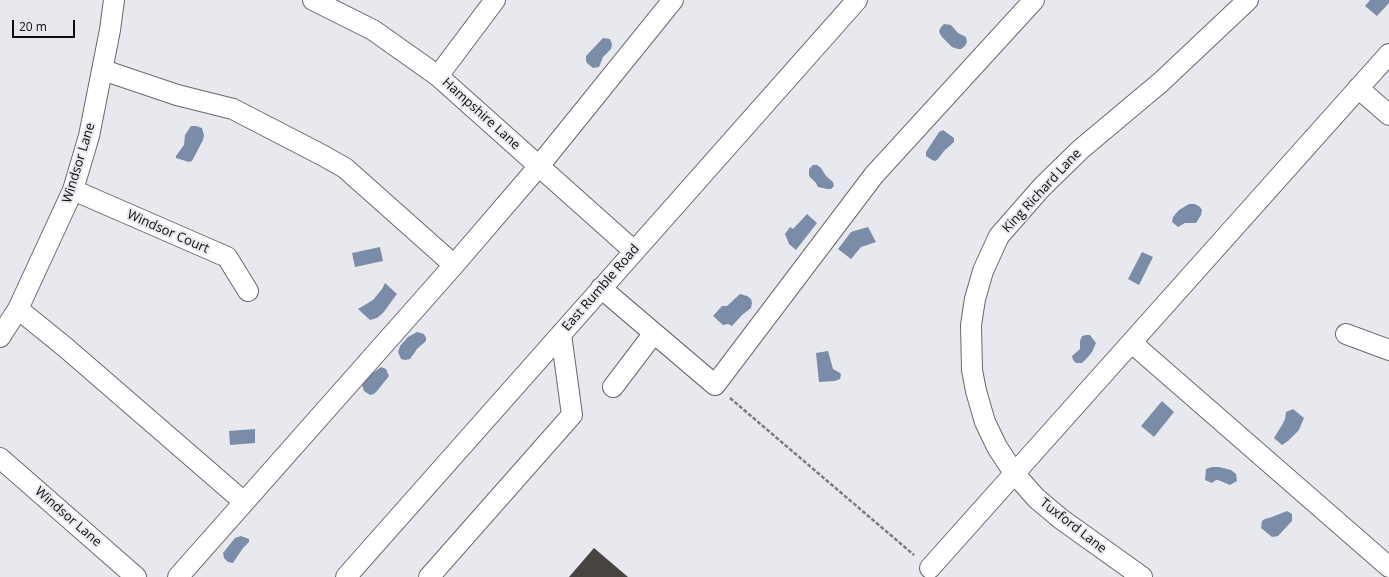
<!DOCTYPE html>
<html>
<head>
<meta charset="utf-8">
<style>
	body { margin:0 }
	#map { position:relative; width:1389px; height:577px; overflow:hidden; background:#e8e9ee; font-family:"Open Sans",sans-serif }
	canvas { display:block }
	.scale { position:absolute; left:12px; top:20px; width:63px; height:18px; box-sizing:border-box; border:2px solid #0c0c0e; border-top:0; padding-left:5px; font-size:12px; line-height:14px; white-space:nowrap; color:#0c0c0e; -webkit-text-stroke:3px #e8e9ee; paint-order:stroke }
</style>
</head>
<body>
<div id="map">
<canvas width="1389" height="577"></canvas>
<div class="scale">20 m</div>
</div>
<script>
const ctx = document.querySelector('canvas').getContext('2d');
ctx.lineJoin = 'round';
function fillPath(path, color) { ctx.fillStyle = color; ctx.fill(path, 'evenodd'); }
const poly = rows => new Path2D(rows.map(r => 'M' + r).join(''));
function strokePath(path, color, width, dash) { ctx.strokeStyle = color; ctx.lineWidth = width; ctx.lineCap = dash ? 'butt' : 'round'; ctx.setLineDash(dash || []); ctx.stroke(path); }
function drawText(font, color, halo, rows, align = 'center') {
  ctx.font = font + ' "Open Sans",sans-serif'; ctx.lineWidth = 4; ctx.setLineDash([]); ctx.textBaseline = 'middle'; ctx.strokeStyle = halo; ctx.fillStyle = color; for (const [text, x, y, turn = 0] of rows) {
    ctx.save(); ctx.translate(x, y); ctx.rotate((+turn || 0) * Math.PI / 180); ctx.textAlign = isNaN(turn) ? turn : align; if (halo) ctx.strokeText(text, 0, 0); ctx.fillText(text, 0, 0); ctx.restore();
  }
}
fillPath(poly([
	[1370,0,1389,0,1389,3,1377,16,1365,6],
	[944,24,951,25,958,33,966,37,967,42,965,46,961,49,958,49,952,47,942,37,940,34,939,31,941,27],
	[603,38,610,39,612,44,611,49,603,57,599,67,593,68,587,63,586,61,586,56],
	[191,126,196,126,202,128,204,135,203,140,192,161,189,162,176,158,176,156,184,145,185,135],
	[943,130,954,138,954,142,944,151,938,159,935,161,932,160,926,156,926,152,939,132],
	[813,165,817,165,821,168,826,176,833,182,834,186,831,189,827,189,818,187,816,183,809,176,809,169],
	[1189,204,1195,204,1200,207,1202,210,1201,215,1196,223,1185,223,1178,227,1172,222,1173,217,1179,210],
	[807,214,817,223,796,250,789,244,785,234,790,227,793,229],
	[868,227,876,242,861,247,851,259,838,249,851,232],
	[380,247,383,261,355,267,352,253],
	[1142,252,1153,257,1139,285,1128,279],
	[385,283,397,294,383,313,377,318,370,320,358,309,373,300,382,289],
	[740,294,747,296,751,299,752,303,751,308,742,315,732,326,728,324,723,325,713,316,722,306,727,306],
	[417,332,424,334,426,338,426,341,417,349,410,359,405,360,401,359,398,352,400,346,408,337],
	[1086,335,1090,335,1096,343,1092,352,1088,357,1082,363,1076,363,1073,360,1072,356,1080,349,1080,341,1082,336],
	[828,351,833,369,840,373,841,375,840,379,835,381,819,382,816,353],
	[381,367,386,369,389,376,377,391,374,394,370,395,364,391,362,384,370,375],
	[1162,401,1174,412,1154,437,1141,426],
	[1293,409,1304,418,1299,430,1288,441,1282,445,1274,438,1282,425,1285,419,1286,412],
	[255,429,255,443,230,445,229,431],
	[1212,467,1219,467,1231,470,1236,474,1237,481,1230,485,1218,480,1216,480,1212,483,1205,480,1206,469],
	[1287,511,1292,514,1292,521,1278,536,1272,537,1261,528,1262,521,1265,519,1272,517],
	[241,536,249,539,249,542,243,548,233,563,228,562,224,558,223,553,235,538]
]), '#7b8ca8');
fillPath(poly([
	[594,548,628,577,569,577]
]), '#474340');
const minor = poly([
	[313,0,373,30,438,76,634,251],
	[103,70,177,95,233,109,322,155,345,168,454,265],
	[438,76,495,0],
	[1358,88,1389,115],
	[73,190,227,257,248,291],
	[601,288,715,385,874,175,1034,0],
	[18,309,65,347,244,502],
	[1346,334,1389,350],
	[0,337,18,309,73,190,89,136,110,30,114,0],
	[1132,343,1389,567],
	[613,387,654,333],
	[0,458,136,577],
	[930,568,1389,54],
	[178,577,454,265,539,166,673,0],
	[346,577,857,0],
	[429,577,572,415,561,334],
	[1142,577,1061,519,1036,498,1014,473,997,447,985,422,976,391,972,370,971,325,975,299,983,271,999,236,1042,187,1081,149,1161,82,1248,0]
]);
strokePath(minor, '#68696d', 22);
strokePath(poly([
	[730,398,914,555]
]), '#7a7b7e', 2.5, [4, 2]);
strokePath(minor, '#fff', 20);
drawText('13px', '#0c0c0e', '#e8e9ee', [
	["Hampshire Lane",481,114,42],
	["Windsor Lane",79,163,-73],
	["King Richard Lane",1042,191,-47],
	["Windsor Court",168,232,24],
	["East Rumble Road",601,288,-49],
	["Windsor Lane",68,517,41],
	["Tuxford Lane",1073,526,38]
]);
</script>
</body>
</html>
